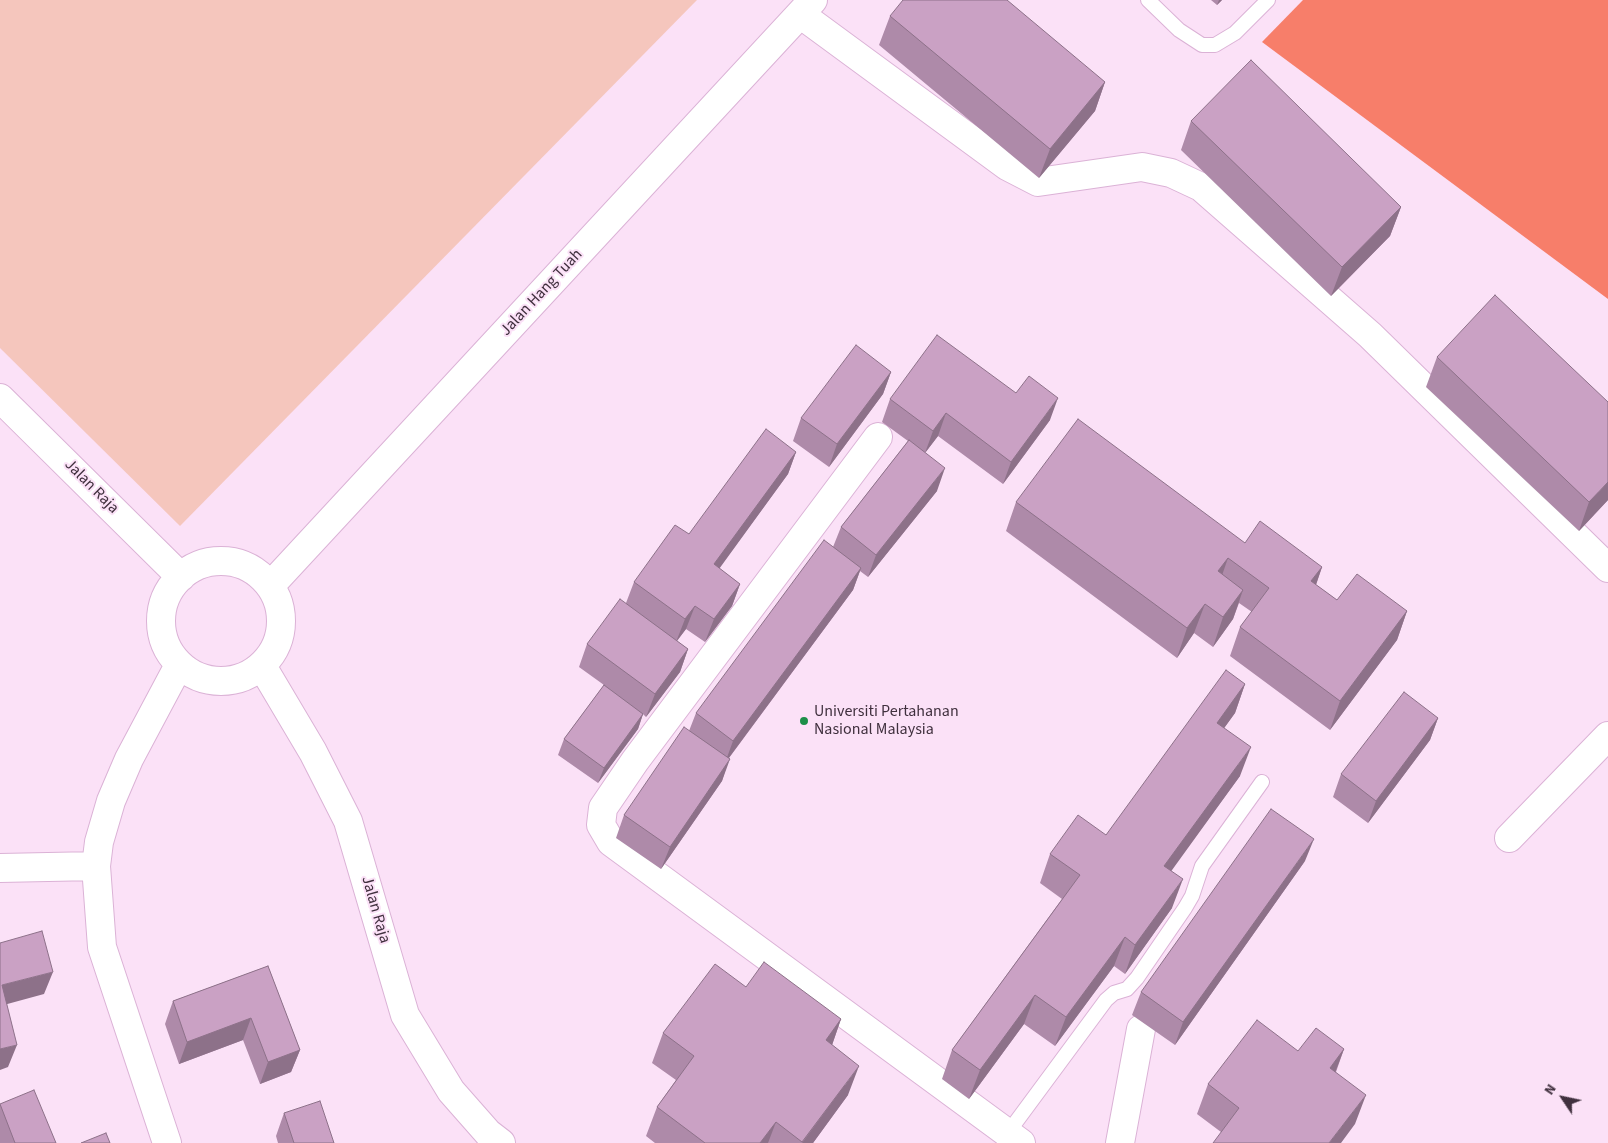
<!DOCTYPE html>
<html>
<head>
<meta charset="utf-8">
<style>
	body { margin:0 }
	#map { position:relative; width:1608px; height:1143px; overflow:hidden; background:#fbe1f7; font-family:"Source Sans 3",sans-serif }
	canvas { display:block }
	.north { position:absolute; left:1538px; top:1073px; width:50px; height:50px; -webkit-text-stroke:4px #fbe1f7; paint-order:stroke; rotate:304deg; font-size:14px; font-weight:700; line-height:20px; text-align:center; color:#40303e }
	.north::after { content:''; display:block; margin:auto; width:18px; height:22px; background:#40303e; clip-path:polygon(50% 0,100% 100%,50% 72%,0 100%) }
</style>
</head>
<body>
<div id="map">
<canvas width="1608" height="1143"></canvas>
<div class="north">N</div>
</div>
<script>
const ctx = document.querySelector('canvas').getContext('2d');
ctx.lineJoin = 'round';
function fillPath(path, color) { ctx.fillStyle = color; ctx.fill(path, 'evenodd'); }
const poly = rows => new Path2D(rows.map(r => 'M' + r).join(''));
function strokePath(path, color, width, dash) { ctx.strokeStyle = color; ctx.lineWidth = width; ctx.lineCap = dash ? 'butt' : 'round'; ctx.setLineDash(dash || []); ctx.stroke(path); }
function drawText(font, color, halo, rows, align = 'center') {
  ctx.font = font + ' "Source Sans 3",sans-serif'; ctx.lineWidth = 4; ctx.setLineDash([]); ctx.textBaseline = 'middle'; ctx.strokeStyle = halo; ctx.fillStyle = color; for (const [text, x, y, turn = 0] of rows) {
    ctx.save(); ctx.translate(x, y); ctx.rotate((+turn || 0) * Math.PI / 180); ctx.textAlign = isNaN(turn) ? turn : align; if (halo) ctx.strokeText(text, 0, 0); ctx.fillText(text, 0, 0); ctx.restore();
  }
}
fillPath(poly([
	[0,0,697,0,180,526,0,348]
]), '#f5c6bd');
fillPath(poly([
	[1303,0,1608,0,1608,299,1262,42]
]), '#f77e6a');
const service = poly([
	[1148,0,1179,30,1202,45,1215,45,1235,33,1268,0],
	[1007,1134,1106,1000,1114,993,1127,989,1137,978,1185,908,1192,896,1202,866,1262,782]
]);
const minor = poly([
	[800,14,1007,166,1038,182,1142,167,1171,173,1201,187,1370,335,1608,568],
	[0,398,181,577],
	[878,437,635,761,603,808,601,825,611,842,1021,1143],
	'161 621a60 60 0 1 1 120 0a60 60 0 1 1-120 0Z',
	[270,586,813,0],
	[262,666,313,752,348,821,405,1015,451,1091,488,1133,501,1143],
	[1509,838,1608,736],
	[0,868,96,866],
	[167,1143,102,947,96,866,99,842,111,801,129,759,179,665],
	[1120,1143,1141,1029]
]);
strokePath(service, '#dbb2d6', 16);
strokePath(minor, '#dbb2d6', 30);
strokePath(service, '#fff', 14);
strokePath(minor, '#fff', 28);
fillPath(poly([
	[1211,0,1222,0,1217,5],
	[890,16,1105,82,1095,111,1039,178,879,45],
	[1191,121,1401,207,1390,236,1331,296,1181,150],
	[1437,357,1608,500,1579,531,1426,387],
	[891,372,883,394,829,467,793,441,801,418],
	[890,399,1050,420,1003,484,938,436,925,453,937,491,868,577,860,571,853,590,729,758,722,781,661,869,616,838,624,815,689,731,696,713,833,547,841,527,908,441,882,422],
	[796,452,788,474,719,568,740,584,732,606,705,642,686,629,677,641,688,649,680,672,646,717,643,714,638,729,598,783,558,755,564,739,604,685,579,667,587,644,626,603,634,582,689,534],
	[1016,502,1322,567,1316,585,1337,600,1407,611,1397,640,1330,730,1230,656,1240,627,1252,612,1239,603,1233,619,1213,647,1194,633,1177,658,1006,531],
	[1245,684,1235,713,1224,728,1240,776,1171,870,1172,908,1125,974,1114,966,1055,1046,1024,1024,969,1099,942,1079,952,1050,1062,899,1040,883,1050,854,1106,835],
	[1438,718,1430,740,1368,823,1333,797,1341,774],
	[1305,861,1175,1045,1132,1015,1141,992],
	[268,966,300,1050,291,1072,260,1084,243,1040,179,1064,165,1024,173,1001],
	[746,987,841,1019,832,1045,848,1095,813,1143,655,1143,646,1136,657,1107,676,1080,652,1063,663,1033],
	[1344,1049,1336,1072,1355,1124,1221,1132,1197,1114,1208,1084,1298,1051],
	[0,1104,56,1143,0,1143],
	[284,1113,334,1143,278,1143,276,1136]
]), '#ae8aa9');
fillPath(poly([
	[1219,0,1222,0,1217,5],
	[1105,82,1095,111,1039,178,1050,149],
	[1401,207,1390,236,1331,296,1342,267],
	[891,372,883,394,829,467,837,444],
	[1058,398,1050,420,1003,484,1011,462],
	[946,413,938,436,925,453,933,431],
	[796,452,788,474,706,587,714,564],
	[945,468,937,491,868,577,876,555],
	[1608,482,1608,500,1579,531,1589,502],
	[1228,558,1218,587,1218,571],
	[1322,567,1312,596,1311,581],
	[861,568,853,590,725,763,733,741],
	[740,584,732,606,705,642,714,619],
	[1243,590,1233,619,1213,647,1223,617],
	[1205,604,1194,633,1177,658,1187,628],
	[695,606,686,629,676,642,685,619],
	[1407,611,1397,640,1330,730,1340,701],
	[688,649,680,672,646,717,655,694],
	[1245,684,1235,713,1207,752,1217,723],
	[643,714,638,729,598,783,604,768],
	[1438,718,1430,740,1368,823,1376,801],
	[1251,747,1240,776,1154,895,1164,866],
	[730,759,722,781,661,869,670,847],
	[1314,839,1305,861,1175,1045,1183,1022],
	[1183,879,1172,908,1125,974,1135,945],
	[1125,937,1114,966,1055,1046,1066,1017],
	[53,972,44,994,0,1006,2,985],
	[1035,995,1024,1024,969,1099,980,1070],
	[251,1018,243,1040,179,1064,187,1042],
	[841,1019,831,1048,826,1040],
	[17,1045,8,1067,0,1070,0,1049],
	[1344,1049,1333,1078,1330,1068],
	[300,1050,291,1072,260,1084,268,1062],
	[859,1066,848,1095,813,1143,802,1143],
	[1366,1095,1355,1124,1341,1143,1329,1143],
	[776,1122,768,1143,760,1143]
]), '#8d7189');
const building = poly([
	[903,0,1007,0,1105,82,1050,149,890,16,903,0],
	[1251,60,1401,207,1342,267,1191,121,1251,60],
	[1495,295,1608,402,1608,482,1589,502,1437,357,1495,295],
	[937,335,1016,393,1029,376,1058,398,1011,462,946,413,933,431,890,399,937,335],
	[856,345,891,372,837,444,801,418,856,345],
	[1078,419,1245,543,1260,521,1322,567,1311,581,1337,600,1357,574,1407,611,1340,701,1240,627,1269,588,1228,558,1218,571,1243,590,1223,617,1205,604,1187,628,1016,502,1078,419],
	[766,429,796,452,714,564,740,584,714,619,695,606,685,619,634,582,675,525,689,534,766,429],
	[909,440,945,468,876,555,841,527,909,440],
	[824,540,861,568,733,741,696,713,824,540],
	[620,599,688,649,655,694,587,644,620,599],
	[1226,670,1245,684,1217,723,1251,747,1164,866,1183,879,1135,945,1125,937,1066,1017,1035,995,980,1070,952,1050,1080,875,1050,854,1078,815,1106,835,1226,670],
	[604,685,643,714,604,768,564,739,604,685],
	[1404,692,1438,718,1376,801,1341,774,1404,692],
	[684,727,730,759,670,847,624,815,684,727],
	[1271,809,1314,839,1183,1022,1141,992,1271,809],
	[42,931,53,972,2,985,17,1045,0,1049,0,943,42,931],
	[764,962,841,1019,826,1040,859,1066,802,1142,776,1122,760,1143,705,1143,657,1107,694,1056,663,1033,715,964,746,987,764,962],
	[268,966,300,1050,268,1062,251,1018,187,1042,173,1001,268,966],
	[1257,1020,1298,1051,1316,1028,1344,1049,1330,1068,1366,1095,1329,1143,1213,1143,1239,1108,1208,1084,1257,1020],
	[34,1090,56,1143,15,1143,0,1104,34,1090],
	[320,1101,334,1143,294,1143,284,1113,320,1101],
	[106,1133,110,1143,81,1143,106,1133]
]);
fillPath(building, '#caa1c4');
strokePath(building, '#8d7189', 1);
for (const [x, y, r, color] of [
	[804,721,5,"#1c8e48"]
]) { const dot = new Path2D(); dot.arc(x, y, r, 0, 2 * Math.PI); ctx.fillStyle = color; ctx.fill(dot); strokePath(dot, '#fbe1f7', 2); }
drawText('16px', '#40303e', '#fbe1f7', [
	["Jalan Hang Tuah",542,293,-47],
	["Jalan Raja",91,487,45],
	["Jalan Raja",375,910,74]
]);
drawText('16px', '#40303e', '#fbe1f7', [
	["Universiti Pertahanan",814,712],
	["Nasional Malaysia",814,730]
], 'left');
</script>
</body>
</html>
